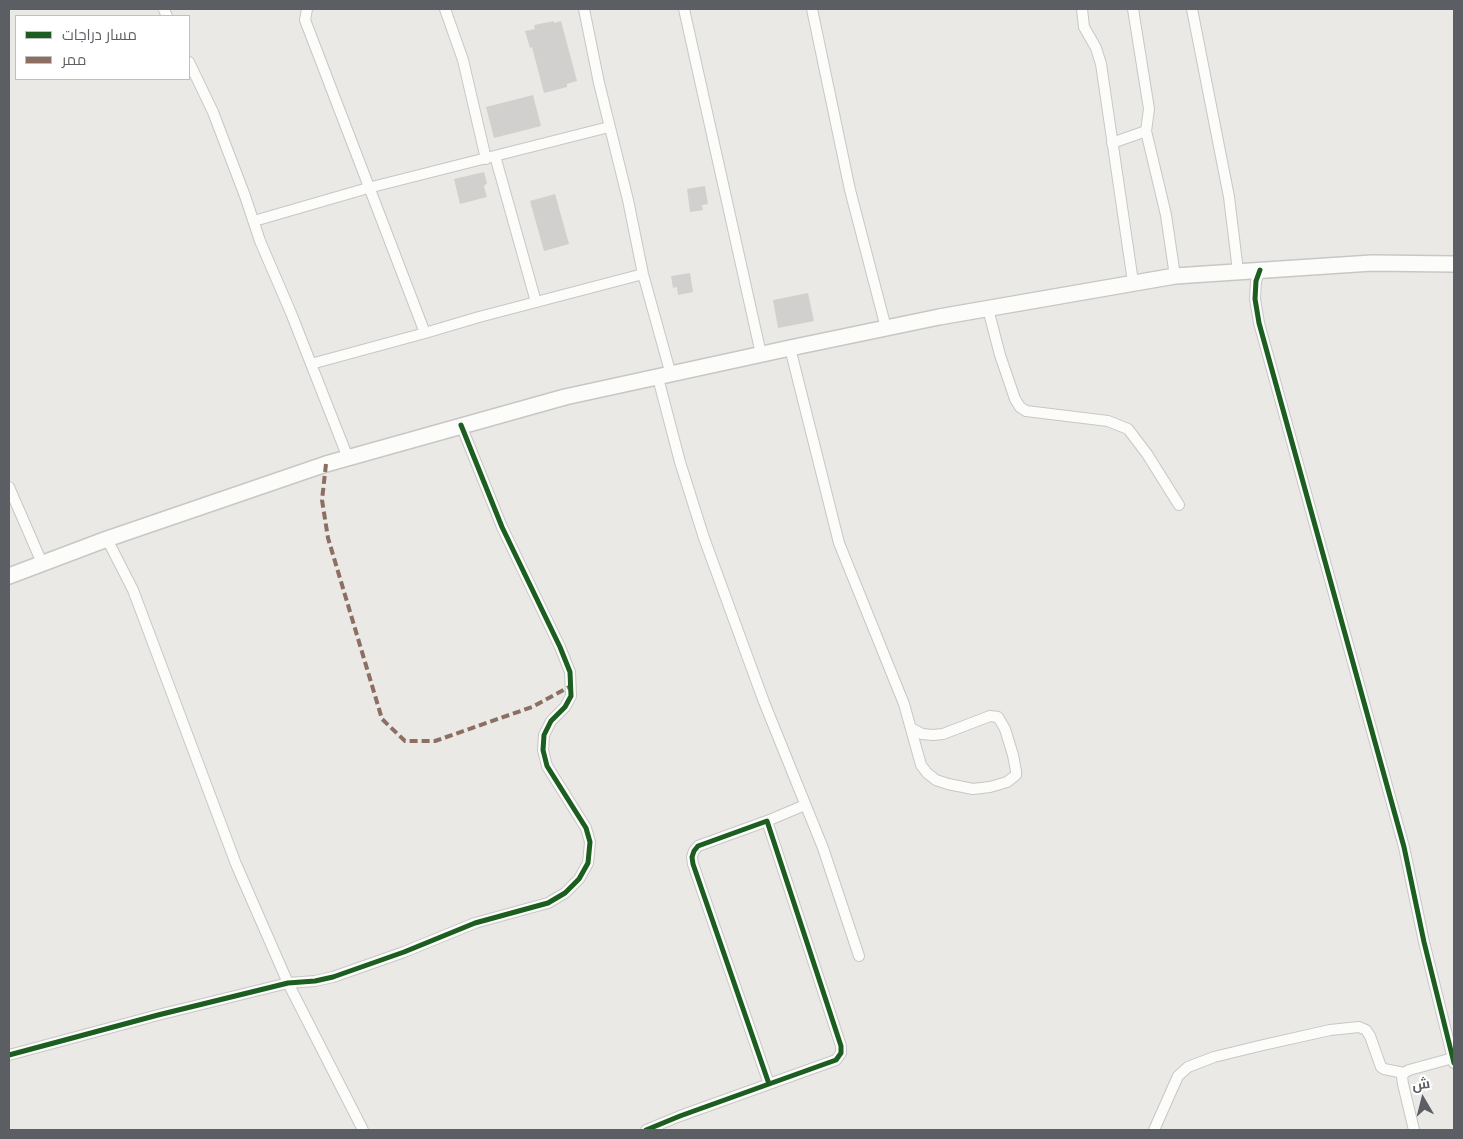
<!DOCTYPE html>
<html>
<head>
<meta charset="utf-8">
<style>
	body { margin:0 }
	#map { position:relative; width:1463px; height:1139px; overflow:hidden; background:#eae9e5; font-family:Arial,Cairo,sans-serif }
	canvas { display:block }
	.frame { position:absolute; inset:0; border:10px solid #5b5e62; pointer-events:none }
	.legend { position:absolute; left:15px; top:15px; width:175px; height:65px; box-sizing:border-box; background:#fff; border:1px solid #bdbfc0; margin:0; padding:6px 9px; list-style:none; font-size:15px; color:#5b5e62 }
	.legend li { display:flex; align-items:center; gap:10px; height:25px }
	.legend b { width:25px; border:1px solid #bdbfc0 }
	.north { position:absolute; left:1398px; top:1074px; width:50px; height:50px; -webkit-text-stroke:4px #fff; paint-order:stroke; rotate:352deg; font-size:14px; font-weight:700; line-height:20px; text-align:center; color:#5b5e62 }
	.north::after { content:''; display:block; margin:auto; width:18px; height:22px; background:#5b5e62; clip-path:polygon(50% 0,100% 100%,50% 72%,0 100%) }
</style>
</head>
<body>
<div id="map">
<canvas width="1463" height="1139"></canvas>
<div class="frame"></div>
<ul class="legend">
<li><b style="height:6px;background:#1b5e20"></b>مسار دراجات</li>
<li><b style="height:6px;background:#8d6e63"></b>ممر</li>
</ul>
<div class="north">ش</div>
</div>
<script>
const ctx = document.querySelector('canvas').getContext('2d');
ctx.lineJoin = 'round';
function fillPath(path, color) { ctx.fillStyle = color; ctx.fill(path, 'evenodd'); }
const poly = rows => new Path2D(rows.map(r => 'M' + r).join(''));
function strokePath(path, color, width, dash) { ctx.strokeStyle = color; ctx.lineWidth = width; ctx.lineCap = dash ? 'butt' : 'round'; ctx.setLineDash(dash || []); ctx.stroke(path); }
fillPath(poly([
	[554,21,554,23,561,21,577,81,567,84,567,87,544,93,532,47,530,48,525,31,535,29,534,25],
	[533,95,541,126,494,138,486,107],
	[484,172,487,183,484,186,487,197,460,204,454,179],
	[705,186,708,204,702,205,703,210,690,212,687,189],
	[555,194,569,244,544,251,530,201],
	[690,273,693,292,678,295,677,287,673,288,671,276],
	[808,293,814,321,778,328,773,300]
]), '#d1d0ce');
const minor = poly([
	[307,9,305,20,425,333],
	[445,9,463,60,486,159],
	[584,9,599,83,628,200,643,274,671,375],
	[684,9,761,354],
	[812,9,850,190,886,328],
	[1082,9,1084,27,1096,48,1101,64,1133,282],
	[1133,9,1149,109,1146,131,1166,215,1175,276],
	[1192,9,1229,197,1238,271],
	[164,10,167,16],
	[189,62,213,112,245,196,260,241,291,313,348,458],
	[1112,143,1146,131],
	[495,156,536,302],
	[254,221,368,188,609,127],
	[1260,270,1256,281,1255,299,1259,323,1404,847,1424,942,1454,1063],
	[988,309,1000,355,1015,399,1020,407,1026,411,1108,421,1128,429,1147,454,1179,505],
	[790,348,839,543,904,704,921,765,927,773,936,780,948,784,973,789,990,787,1007,782,1016,775,1016,771,1013,755,1005,729,998,717,990,716,943,734,933,735,922,734,911,728],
	[311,364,425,333,479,317,643,274],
	[658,378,680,462,704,538,764,702,823,848,859,956],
	[9,487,42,563],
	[107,539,133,590,236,864,288,983,363,1130],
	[767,821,805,805],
	[9,1055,158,1015,288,983,315,981,333,977,404,952,475,923,548,903,565,893,579,879,588,863,590,842,586,828,547,766,543,750,544,735,551,721,565,707,571,696,570,672,560,647,502,527,461,425],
	[646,1130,680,1116,769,1084,836,1060,841,1053,841,1046,767,821,698,846,694,851,692,857,693,864,769,1084],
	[1154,1130,1178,1076,1188,1067,1214,1057,1259,1046,1330,1030,1359,1027,1366,1030,1370,1036,1381,1067,1384,1069,1404,1073],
	[1414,1130,1403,1084,1402,1077,1404,1073,1409,1070,1453,1058]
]);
const secondary = poly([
	[9,576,107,539,326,464,565,397,790,348,939,317,1175,276,1372,263,1454,264]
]);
strokePath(minor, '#c7c7c7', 12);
strokePath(secondary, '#c7c7c6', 18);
strokePath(minor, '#fcfcfb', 10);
strokePath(secondary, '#fcfcfb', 15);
strokePath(poly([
	[326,464,322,500,328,538,382,719,405,741,435,741,532,707,571,686]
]), '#8d6e63', 4, [8, 4]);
strokePath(poly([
	[1260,270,1256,281,1255,299,1259,323,1404,847,1424,942,1454,1063],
	[9,1055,158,1015,288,983,315,981,333,977,404,952,475,923,548,903,565,893,579,879,588,863,590,842,586,828,547,766,543,750,544,735,551,721,565,707,571,696,570,672,560,647,502,527,461,425],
	[646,1130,680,1116,769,1084,836,1060,841,1053,841,1046,767,821,698,846,694,851,692,857,693,864,769,1084]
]), '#1b5e20', 5);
</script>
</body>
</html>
